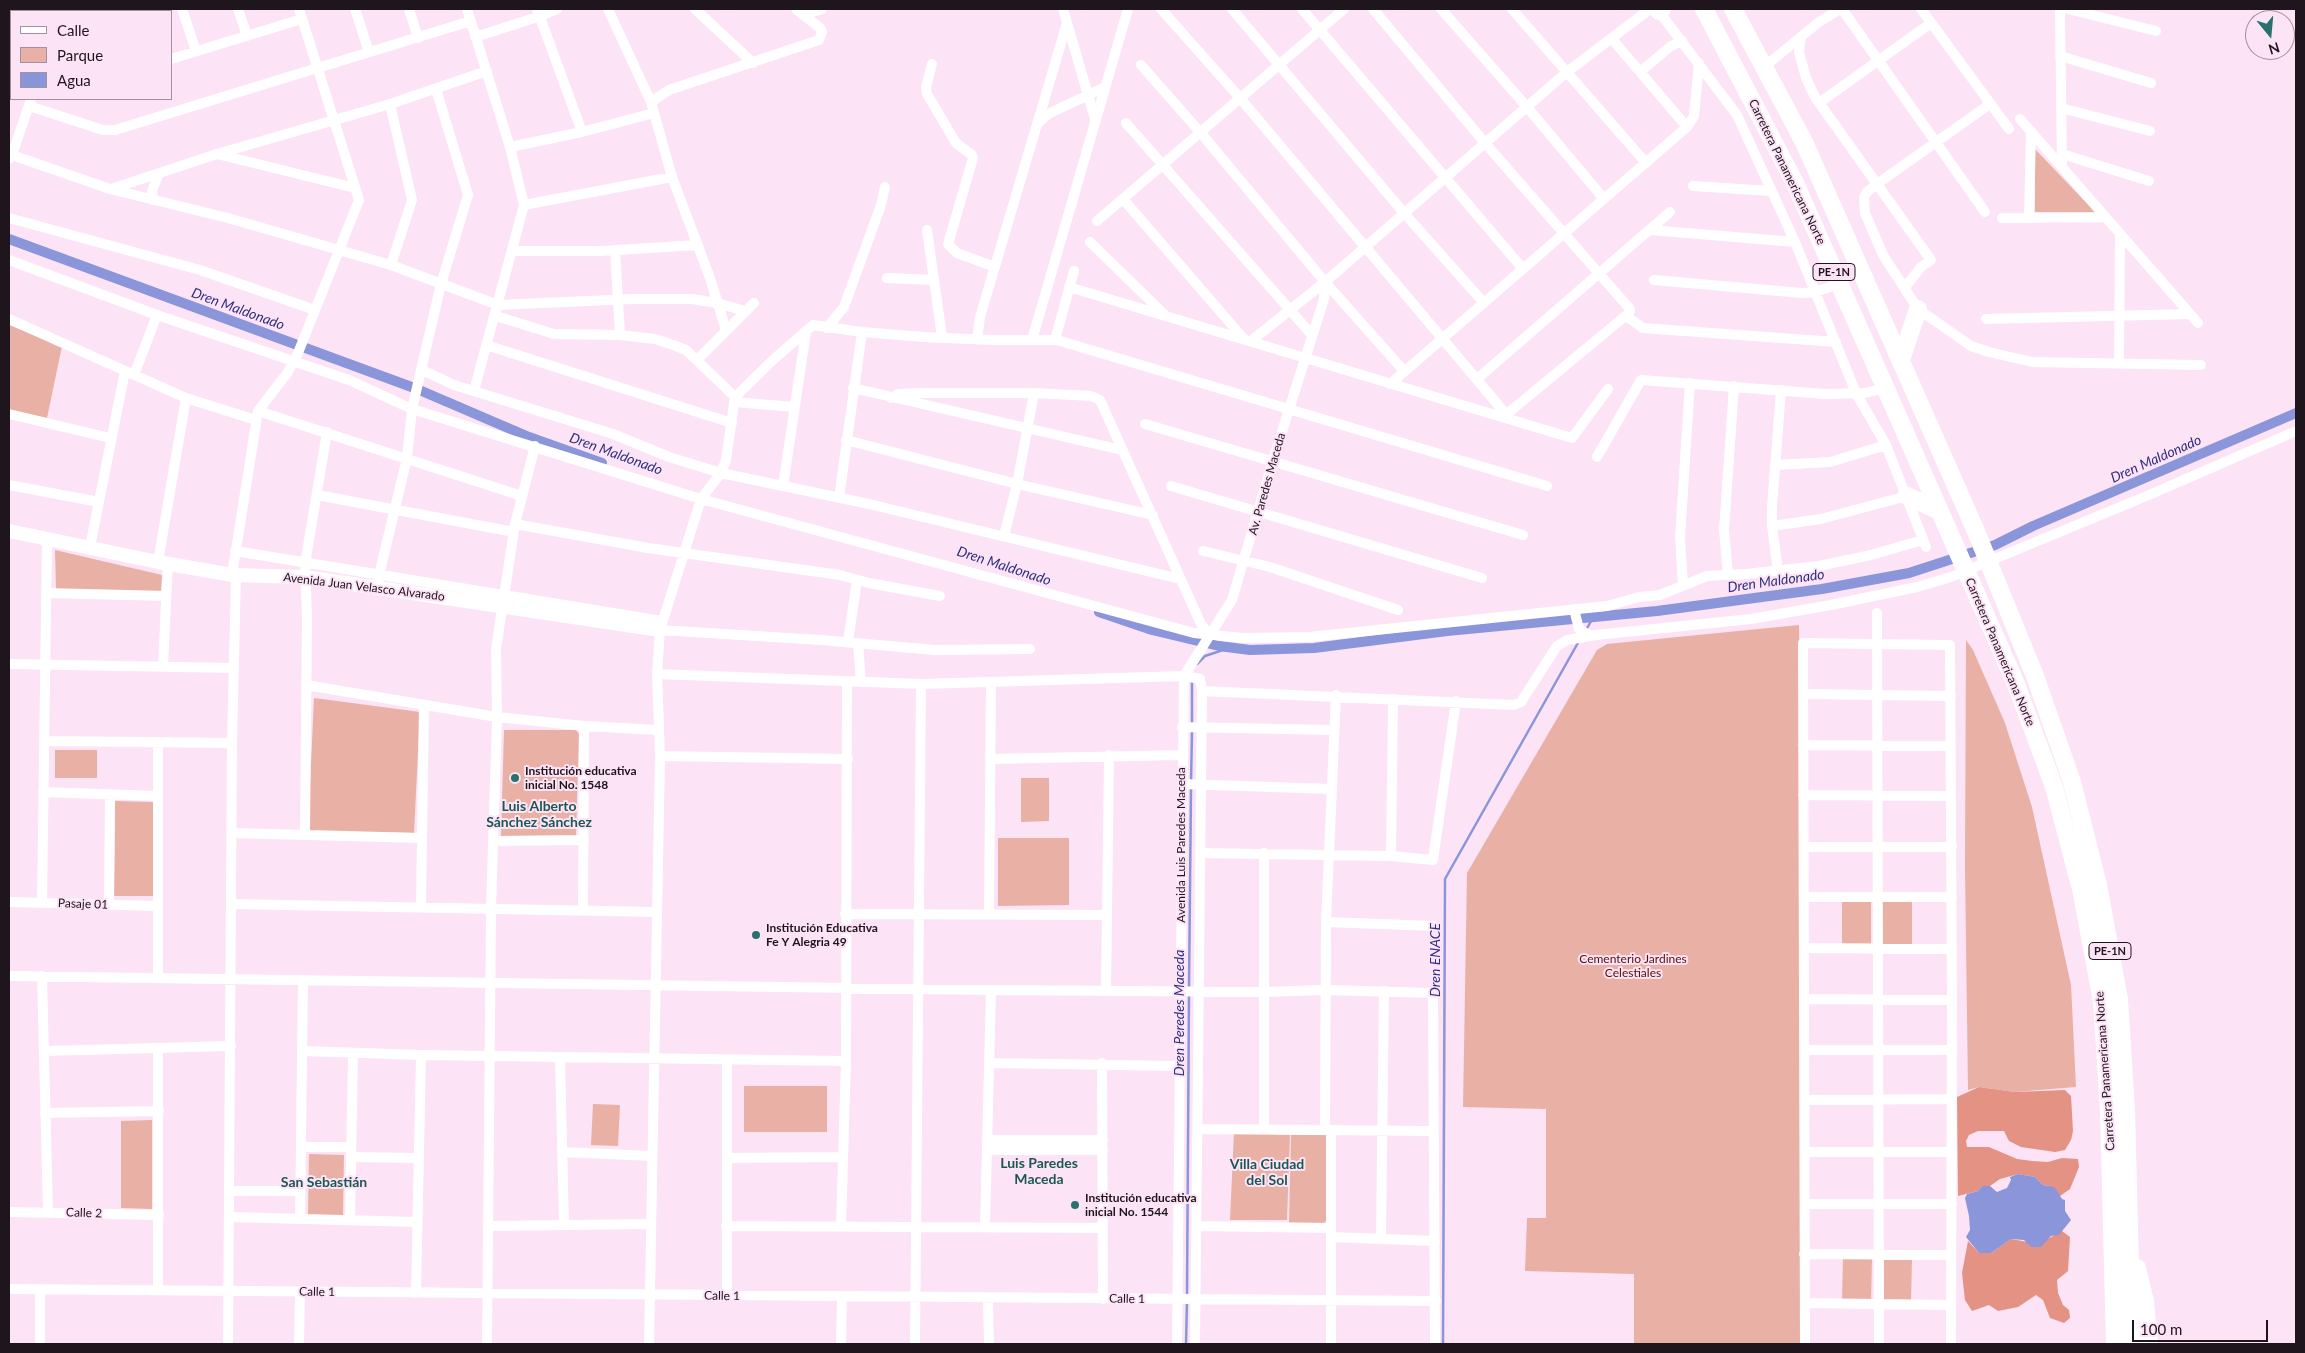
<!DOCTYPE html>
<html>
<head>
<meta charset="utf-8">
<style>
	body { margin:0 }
	#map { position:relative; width:2305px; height:1353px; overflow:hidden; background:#fce3f6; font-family:Lato,sans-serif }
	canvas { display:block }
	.frame { position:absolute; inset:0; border:10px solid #1f151d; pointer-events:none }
	.legend { position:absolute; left:10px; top:10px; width:162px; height:90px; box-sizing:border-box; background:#fce3f6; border:1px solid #a4919f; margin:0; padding:6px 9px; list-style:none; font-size:15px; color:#1f151d }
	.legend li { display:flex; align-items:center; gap:10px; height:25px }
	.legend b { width:25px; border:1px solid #a4919f }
	.north { position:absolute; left:2245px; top:10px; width:50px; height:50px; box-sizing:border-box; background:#fce3f6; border:1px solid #a4919f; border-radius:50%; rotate:163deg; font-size:14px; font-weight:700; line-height:20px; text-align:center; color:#1f151d }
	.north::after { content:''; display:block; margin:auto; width:18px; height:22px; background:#28716d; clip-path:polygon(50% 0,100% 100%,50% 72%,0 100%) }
	.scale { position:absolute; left:2132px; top:1320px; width:136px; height:22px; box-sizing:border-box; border:2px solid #1f151d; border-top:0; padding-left:6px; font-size:15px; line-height:18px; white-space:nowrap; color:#1f151d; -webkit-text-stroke:4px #fce3f6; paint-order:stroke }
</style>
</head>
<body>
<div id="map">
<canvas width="2305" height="1353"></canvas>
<div class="frame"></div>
<ul class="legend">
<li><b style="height:6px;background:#fff"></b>Calle</li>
<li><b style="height:14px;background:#e9b0a6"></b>Parque</li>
<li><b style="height:14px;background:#8a95da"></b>Agua</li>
</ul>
<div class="north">N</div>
<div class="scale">100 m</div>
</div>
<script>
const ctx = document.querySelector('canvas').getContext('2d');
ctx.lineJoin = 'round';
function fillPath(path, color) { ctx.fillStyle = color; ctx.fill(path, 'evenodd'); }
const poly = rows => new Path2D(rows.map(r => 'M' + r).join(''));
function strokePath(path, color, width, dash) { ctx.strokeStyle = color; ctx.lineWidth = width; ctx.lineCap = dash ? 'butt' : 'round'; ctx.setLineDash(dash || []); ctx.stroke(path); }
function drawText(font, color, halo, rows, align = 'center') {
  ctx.font = font + ' Lato,sans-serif'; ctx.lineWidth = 4; ctx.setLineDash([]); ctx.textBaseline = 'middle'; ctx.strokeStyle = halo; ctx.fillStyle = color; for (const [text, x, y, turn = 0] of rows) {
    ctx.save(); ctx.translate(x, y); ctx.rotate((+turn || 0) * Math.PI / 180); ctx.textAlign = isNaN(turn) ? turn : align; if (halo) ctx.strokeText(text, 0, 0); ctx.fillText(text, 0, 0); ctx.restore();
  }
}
fillPath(poly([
	[2035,149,2096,213,2035,212],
	[9,325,62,346,47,418,9,410],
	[55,550,162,575,161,591,56,590],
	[1799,625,1802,1344,1634,1344,1634,1274,1525,1271,1527,1218,1546,1218,1546,1109,1463,1107,1467,873,1597,650,1607,644],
	[1966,640,1973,650,2005,723,2032,807,2071,985,2076,1087,2015,1092,1979,1087,1968,1090,1965,867],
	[314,698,420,712,414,833,308,831],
	[504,730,576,730,579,734,576,836,501,836],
	[55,750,97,750,97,778,55,778],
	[1021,778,1049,778,1049,821,1021,822],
	[115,801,153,802,154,896,114,896],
	[998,838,1069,838,1069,905,998,906],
	[1912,900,1912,945,1882,945,1882,901],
	[1842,902,1871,902,1871,945,1842,945],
	[744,1086,827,1086,827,1132,744,1132],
	[593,1104,620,1105,618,1146,591,1145],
	[152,1120,152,1209,121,1208,121,1121],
	[1234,1132,1290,1135,1287,1220,1230,1220],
	[1291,1135,1328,1135,1327,1220,1323,1224,1289,1223],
	[309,1154,344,1155,343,1216,308,1215],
	[1843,1257,1872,1258,1871,1302,1842,1301],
	[1884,1258,1912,1258,1911,1302,1884,1302]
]), '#e9b0a6');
fillPath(poly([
	[1979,1087,2015,1092,2065,1090,2071,1096,2073,1131,2071,1140,2065,1150,2055,1152,2021,1147,2009,1141,2004,1131,1978,1131,1969,1135,1966,1141,1967,1147,1989,1147,2017,1159,2032,1161,2048,1162,2062,1158,2078,1159,2079,1167,2070,1189,2060,1196,2051,1186,2043,1185,2035,1177,2018,1174,2000,1179,1990,1186,1982,1186,1978,1191,1958,1196,1957,1097],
	[2062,1231,2070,1237,2068,1271,2057,1280,2058,1293,2063,1305,2069,1310,2070,1318,2064,1323,2050,1318,2043,1300,2036,1295,2018,1307,1998,1311,1989,1305,1972,1311,1965,1300,1962,1273,1968,1241,1979,1253,1991,1253,2011,1239,2028,1242,2044,1241]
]), '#e49283');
fillPath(poly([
	[2018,1174,2035,1177,2043,1185,2051,1186,2056,1189,2062,1199,2065,1200,2065,1211,2071,1220,2059,1235,2051,1236,2041,1247,2031,1247,2024,1240,2011,1239,1991,1253,1979,1253,1966,1237,1970,1230,1969,1216,1965,1198,1967,1194,1978,1191,1982,1186,1990,1186,1997,1192,2007,1188,2011,1180,2010,1177]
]), '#8a95da');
strokePath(poly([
	[1586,630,1594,616],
	[1197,664,1205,656,1229,648],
	[1192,681,1192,725],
	[1191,783,1192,731],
	[1189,988,1191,788],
	[1187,1295,1189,993],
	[1186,1344,1187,1301],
	[1443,1344,1445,879,1579,641]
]), '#8a95da', 2.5);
strokePath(poly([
	[9,239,417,389,529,437,602,463],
	[1099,612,1152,630,1219,646,1250,650,1314,648,1447,631,1657,611,1822,589,1909,573,1995,545,2033,526,2296,413]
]), '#8a95da', 10);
strokePath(poly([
	[70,9,78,11],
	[182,9,196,51],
	[238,9,247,36],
	[355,9,369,52],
	[409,9,418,38],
	[467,9,510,147,524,205,474,391],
	[537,9,582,132],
	[608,9,651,102,672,177,710,278,726,330],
	[695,9,753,63],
	[1063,9,1095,119],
	[1161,9,1240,98,1510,419],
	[1232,9,1404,213,1484,303],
	[1302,9,1523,269],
	[1373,9,1485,143,1630,309,1629,313,1507,414],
	[1441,9,1527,107,1604,199],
	[1512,9,1646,163],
	[1657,9,1737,115,1795,242,1856,393,1886,445,1926,547],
	[1842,9,1985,212],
	[1921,9,2009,129],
	[2060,9,2062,167],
	[2068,9,2156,31],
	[56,11,57,9],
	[140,11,150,9],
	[803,15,822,9],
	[475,37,541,16,557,9],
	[1801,37,1799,52,1806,78,1815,97,1931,260,1921,267,1906,286],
	[1612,39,1687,127],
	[2060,56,2151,83],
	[171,59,302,19],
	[932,64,926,87,927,94,956,143,972,155,973,158,948,244,957,253,995,267],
	[1141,65,1200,132,1325,282,1404,371],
	[1764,67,1819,22,1840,9],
	[1640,72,1671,46,1682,41],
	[651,102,669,90,819,40,822,32,820,28,796,9],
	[1819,103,1931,23],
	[390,104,412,200,391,265],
	[1990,104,1877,184,1867,192,1864,197,1865,213,1883,255,1918,309,1971,346,1989,352,2032,362,2201,365],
	[29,106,103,130,115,130,471,21],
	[2061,108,2150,131],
	[2020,119,2198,323],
	[1038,123,1048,114,1105,87],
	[1126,123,1312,335],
	[510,147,582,132,654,113],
	[9,154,110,189,228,218,391,265,498,305,632,299,692,299,717,303,745,311],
	[217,154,355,188],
	[2062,154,2149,181],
	[9,159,12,155,31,99],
	[1693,186,1771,191],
	[111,189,217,154,390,104,487,71],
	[1123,199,1244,339],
	[153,200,152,191,159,173],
	[524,205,672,177],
	[9,218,200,270,315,310],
	[2002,218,2105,217],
	[2029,218,2031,131],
	[1097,221,1344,9],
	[927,230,942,337],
	[1650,230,1795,242],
	[1090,242,1166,316],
	[615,250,620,335],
	[512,251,601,251,698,245],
	[9,260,157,315,349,380,412,409,701,499,1194,633,1243,638,1309,637,1607,606,1639,597,1660,595,1707,576,1746,574,1819,566,1871,555,1923,540],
	[887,278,934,280],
	[1654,280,1802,293,1815,292,1839,284],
	[1069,287,1572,438,1608,389],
	[496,316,554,334,620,335,655,339,673,345,686,350,735,397],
	[1626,316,1643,328,1836,342],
	[9,319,186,398,256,420],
	[1986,319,2190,314],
	[827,328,844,307,881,205,885,187],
	[977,339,980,317,1067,23],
	[1032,340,1128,9],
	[1055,340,1074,271],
	[1251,341,1325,282,1567,72,1650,9],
	[486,345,732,423],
	[697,360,754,303],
	[2119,363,2120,234],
	[422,370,454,385,613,434,669,457,721,473,869,504,1180,579],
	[134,375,157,315],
	[1477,379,1670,212],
	[1390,384,1687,127,1694,116,1699,63],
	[853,388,1122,450],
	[891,398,898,394,920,393,1034,393,1091,396,1100,400,1201,624,1209,635],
	[734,402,795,407],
	[258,411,522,496],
	[9,414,110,438],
	[1145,424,1523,535],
	[846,440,1017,484,1153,515],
	[1597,457,1641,380,1825,394,1865,393,1885,388],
	[1776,465,1830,462,1886,445],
	[9,485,99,502],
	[783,486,806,332],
	[1171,486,1482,578],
	[317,495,514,532],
	[839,498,862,332],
	[515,524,648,548,840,575,869,583,940,596],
	[1772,526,1821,519,1907,496],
	[1004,536,1017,484,1034,393],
	[90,547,125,371],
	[235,551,662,621],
	[1203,551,1270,567,1398,610],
	[158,562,186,398],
	[1778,571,1772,526,1772,507,1781,390],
	[232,575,258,411,288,372,298,353,359,200,299,9],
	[1728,575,1724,530,1734,386],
	[1683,585,1680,537,1690,383],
	[376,588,407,458,412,409,441,284,468,195,436,89],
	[46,593,166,596],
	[1574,609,1579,629,1591,636],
	[1877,613,1879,1344],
	[660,630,821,640,935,650,1030,649],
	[848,642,857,580],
	[858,643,861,682],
	[9,664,234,668],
	[163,666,168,563],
	[657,674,921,684,1184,676,1200,679,1202,691,1195,1344],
	[1184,676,1232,600,1273,460,1324,299,1325,282],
	[306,685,497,717,584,726,658,730],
	[1202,691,1514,705,1521,702,1557,646,1567,640,1596,635,1751,619,1831,605,1917,587,1951,577,2149,495,2296,431],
	[1803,694,1951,696],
	[1182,727,1334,730],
	[44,741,232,743],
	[1803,745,1951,746],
	[660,756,848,759],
	[990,759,1181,755],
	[1182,784,1331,789],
	[43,792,158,796],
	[1803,795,1951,796],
	[232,833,421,838],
	[305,835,307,617,305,564,327,432],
	[494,841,584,840],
	[1804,847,1952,847],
	[1200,853,1391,856,1433,860,1456,701],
	[1391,856,1393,699],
	[1804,897,1952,897],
	[9,902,158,906],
	[42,903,47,539],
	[232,904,656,912],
	[109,905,110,794],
	[421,908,424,705],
	[583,911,584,726],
	[845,914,1105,915],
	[989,914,991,683],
	[1326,922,1433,926],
	[1804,948,1952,949],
	[9,976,991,990,1264,992,1326,990,1433,993,1435,1344],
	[42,976,48,1212],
	[158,977,158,742],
	[1106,991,1109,755],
	[1804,999,1952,1000],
	[158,1048,158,1290],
	[1805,1050,1952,1050],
	[44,1051,231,1046],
	[303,1051,421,1055,846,1061],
	[560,1057,564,1225],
	[990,1063,1180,1066],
	[1102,1063,1103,1299],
	[1805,1100,1952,1099],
	[45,1113,159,1111],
	[1198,1129,1432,1131],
	[1264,1129,1264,853],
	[1325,1130,1326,922,1336,695],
	[987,1140,1103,1140],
	[301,1147,351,1147],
	[987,1150,1103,1150],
	[562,1152,651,1156],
	[1805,1152,1952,1152],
	[351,1157,418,1158],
	[727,1158,843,1157],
	[230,1191,300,1191],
	[1805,1204,1952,1204],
	[9,1212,159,1215],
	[229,1217,417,1222],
	[300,1219,303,980],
	[350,1220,353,1053],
	[488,1226,650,1224],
	[726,1226,1103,1228],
	[841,1226,846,1061,847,682],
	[985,1226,991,990],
	[1197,1226,1331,1228],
	[1331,1237,1435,1241],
	[1381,1239,1384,991],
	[1804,1254,1951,1255],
	[9,1289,1436,1301],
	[40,1290,40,1344],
	[416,1293,421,1055],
	[727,1297,727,1060],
	[988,1298,989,1344],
	[1805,1303,1951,1305],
	[228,1344,232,743,236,575],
	[299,1344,300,1291],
	[487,1344,491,910,497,717,496,649,515,524,535,446],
	[649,1344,660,756,657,674,660,630,701,499,721,473,726,460,735,397,773,360,813,325,862,332,924,337,993,340,1057,340,1547,486],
	[841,1344,842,1297],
	[915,1344,921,684],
	[1177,1344,1184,676],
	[1331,1344,1331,1130],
	[1805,1344,1803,643,1950,645,1952,1000,1951,1344]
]), '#fff', 10);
strokePath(poly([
	[9,531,158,562,232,575,305,577,660,630]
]), '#fff', 14);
strokePath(poly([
	[1704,9,1795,183,2016,684,2054,787,2081,889,2102,1001,2109,1110,2115,1344],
	[1733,9,1804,142,1975,529,2035,676,2072,782,2098,885,2119,999,2126,1110,2132,1344],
	[1659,11,1662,9],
	[1901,360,1918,309],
	[1907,496,1940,511],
	[2137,1268,2145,1301,2149,1344]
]), '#fff', 18);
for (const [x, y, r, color] of [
	[515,778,5,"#28716d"],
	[756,935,5,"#28716d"],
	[1075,1205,5,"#28716d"]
]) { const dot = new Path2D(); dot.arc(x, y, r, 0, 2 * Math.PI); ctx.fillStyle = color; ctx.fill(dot); strokePath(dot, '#fce3f6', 2); }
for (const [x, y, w] of [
	[1834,272,42],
	[2110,951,42]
]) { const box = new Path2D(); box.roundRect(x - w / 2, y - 8.5, w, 17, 4); ctx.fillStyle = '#fce3f6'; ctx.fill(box); strokePath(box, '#1f151d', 1); }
drawText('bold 11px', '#1f151d', null, [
	["PE-1N",1834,272],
	["PE-1N",2110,951]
]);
drawText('12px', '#1f151d', '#fce3f6', [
	["Carretera Panamericana Norte",1787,172,64],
	["Av. Paredes Maceda",1267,484,-74],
	["Avenida Juan Velasco Alvarado",364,587,7],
	["Carretera Panamericana Norte",2000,652,67],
	["Avenida Luis Paredes Maceda",1181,845,-90],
	["Pasaje 01",83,904,2],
	["Carretera Panamericana Norte",2105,1071,-94],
	["Calle 2",84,1213,2],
	["Calle 1",317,1292,1],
	["Calle 1",722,1296,1],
	["Calle 1",1127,1299,1]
]);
drawText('bold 12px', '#1f151d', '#fce3f6', [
	["Institución educativa",525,771],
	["inicial No. 1548",525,785],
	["Institución Educativa",766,928],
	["Fe Y Alegria 49",766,942],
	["Institución educativa",1085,1198],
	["inicial No. 1544",1085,1212]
], 'left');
drawText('12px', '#570e05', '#fce3f6', [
	["Cementerio Jardines",1633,959],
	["Celestiales",1633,973]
]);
drawText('italic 14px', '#2d2f7f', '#fce3f6', [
	["Dren Maldonado",238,309,20],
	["Dren Maldonado",616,454,20],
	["Dren Maldonado",2156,459,-24],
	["Dren Maldonado",1004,566,18],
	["Dren Maldonado",1776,581,-8],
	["Dren ENACE",1435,960,-90],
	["Dren Peredes Maceda",1179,1013,-90]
]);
drawText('bold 14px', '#1c5754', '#fce3f6', [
	["Luis Alberto",539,806],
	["Sánchez Sánchez",539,822],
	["Luis Paredes",1039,1163],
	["Maceda",1039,1179],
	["Villa Ciudad",1267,1164],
	["del Sol",1267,1180],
	["San Sebastián",324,1182]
]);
</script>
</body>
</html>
